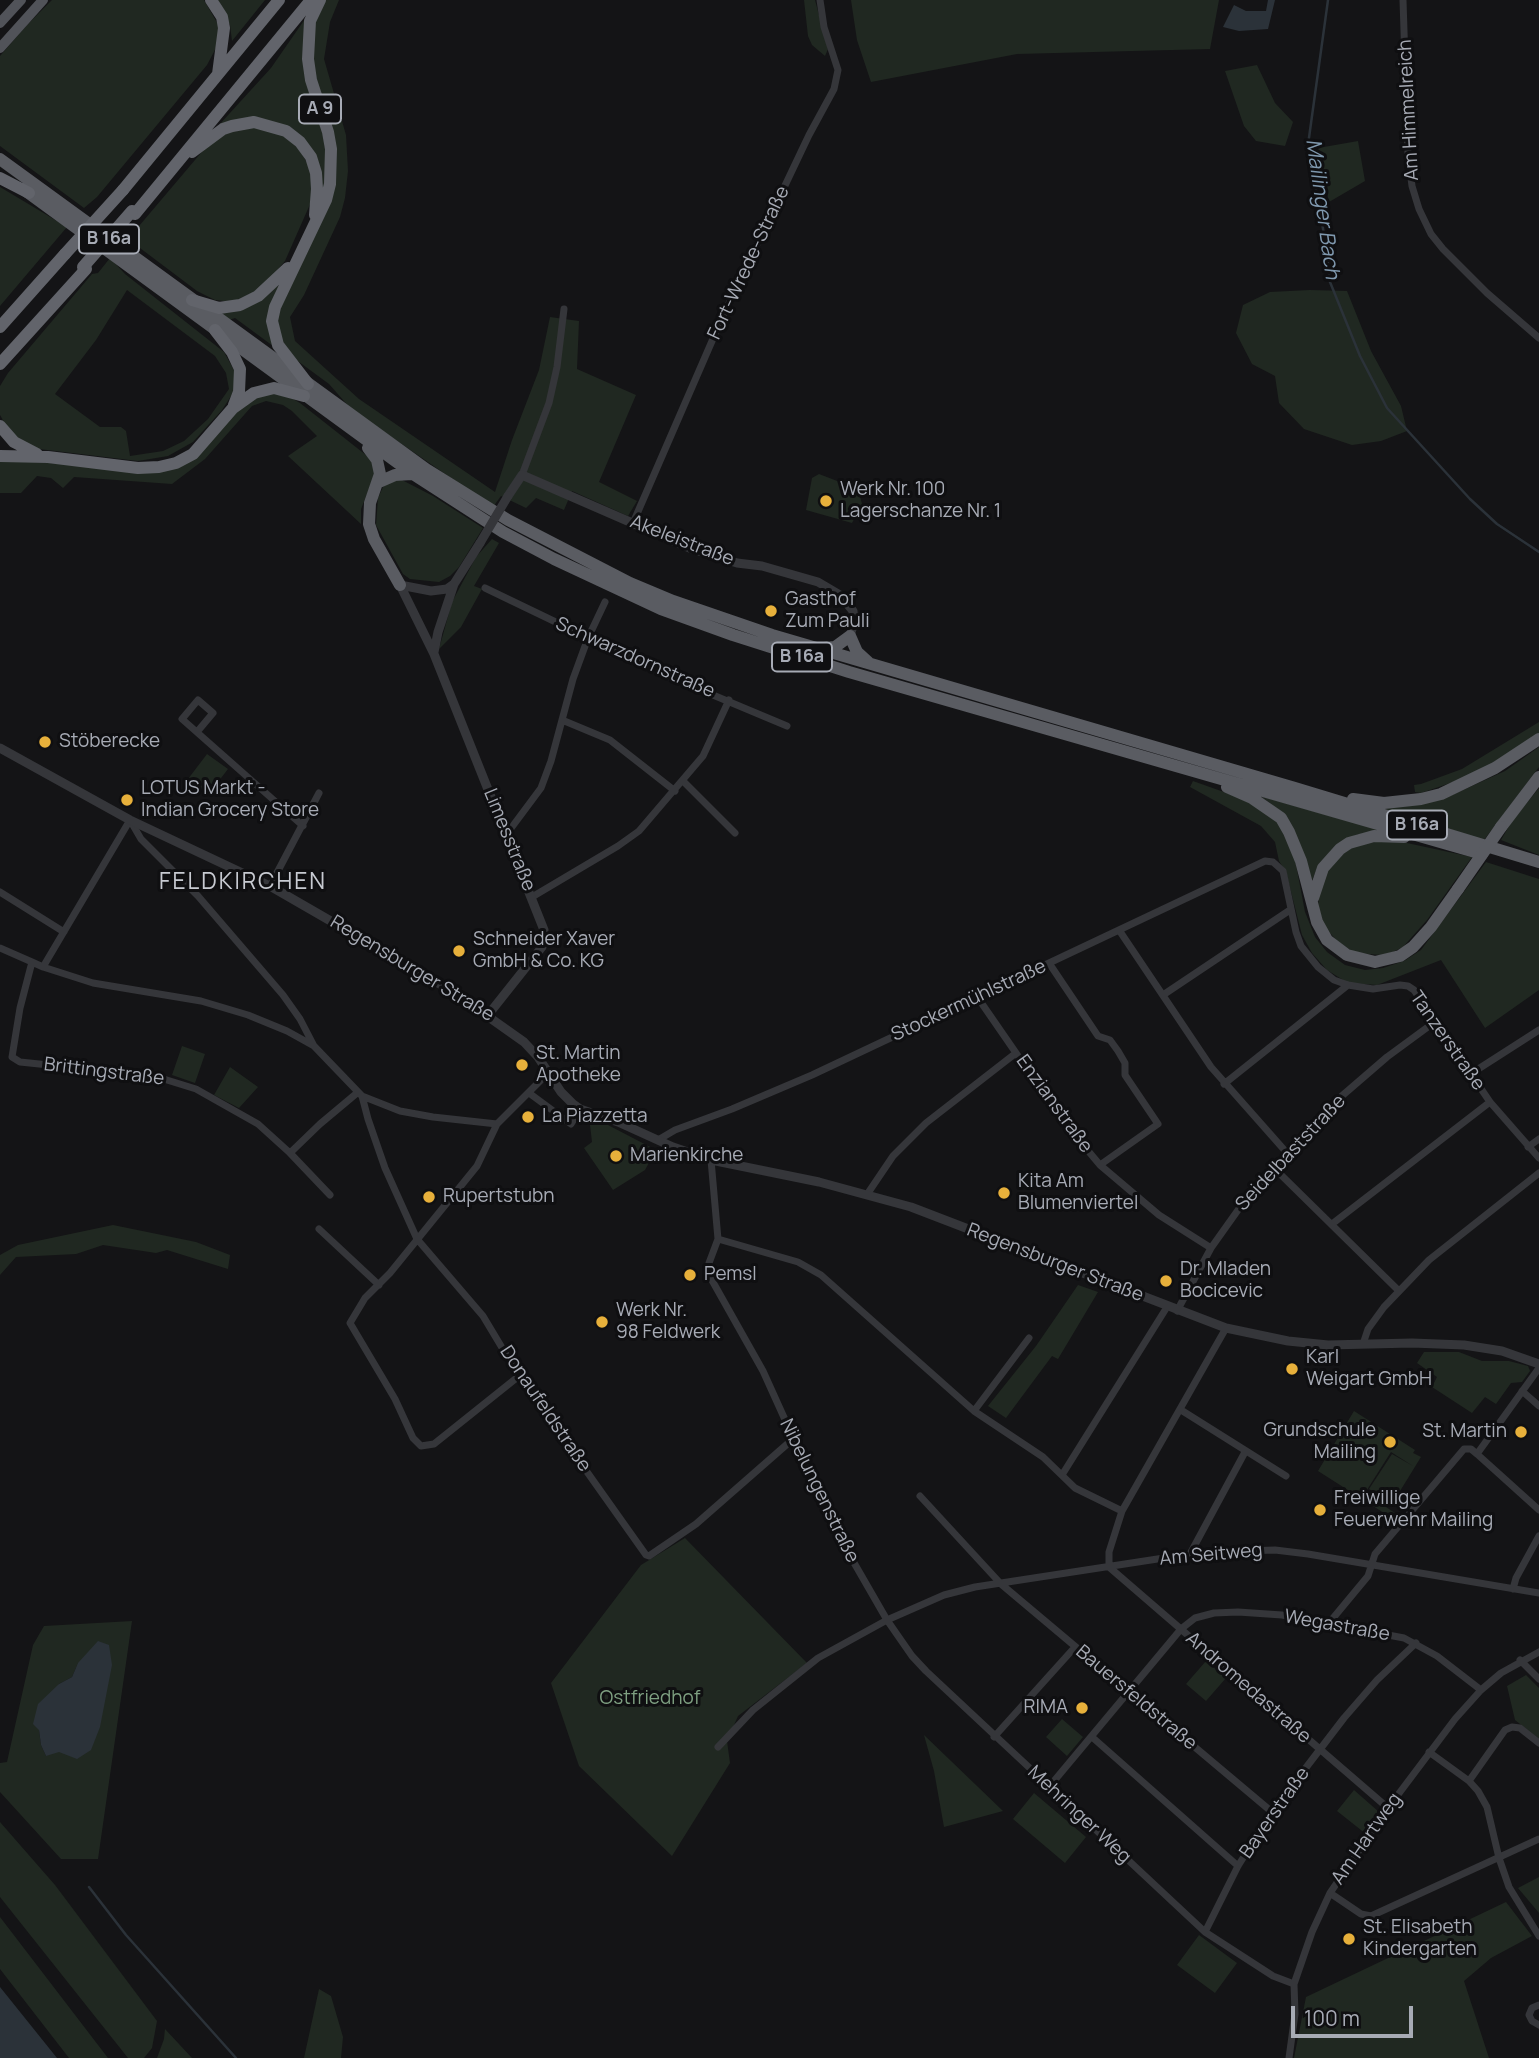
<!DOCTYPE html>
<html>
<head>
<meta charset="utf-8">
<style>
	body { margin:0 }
	#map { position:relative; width:1539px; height:2058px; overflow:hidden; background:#141416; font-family:Manrope,sans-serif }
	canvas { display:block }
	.scale { position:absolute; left:1291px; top:2006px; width:122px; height:32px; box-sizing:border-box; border:4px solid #a7abb5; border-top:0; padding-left:9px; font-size:21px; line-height:24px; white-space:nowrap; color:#a7abb5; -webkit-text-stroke:5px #0f0f11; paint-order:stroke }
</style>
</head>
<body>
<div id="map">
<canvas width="1539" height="2058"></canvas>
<div class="scale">100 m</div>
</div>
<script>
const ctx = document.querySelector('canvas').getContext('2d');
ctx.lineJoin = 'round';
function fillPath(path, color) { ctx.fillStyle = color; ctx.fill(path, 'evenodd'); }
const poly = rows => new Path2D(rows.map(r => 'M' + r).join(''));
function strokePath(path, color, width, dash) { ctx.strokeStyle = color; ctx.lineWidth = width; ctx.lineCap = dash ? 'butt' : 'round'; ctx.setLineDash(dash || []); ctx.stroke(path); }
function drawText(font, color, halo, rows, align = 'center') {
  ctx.font = font + ' Manrope,sans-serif'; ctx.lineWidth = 6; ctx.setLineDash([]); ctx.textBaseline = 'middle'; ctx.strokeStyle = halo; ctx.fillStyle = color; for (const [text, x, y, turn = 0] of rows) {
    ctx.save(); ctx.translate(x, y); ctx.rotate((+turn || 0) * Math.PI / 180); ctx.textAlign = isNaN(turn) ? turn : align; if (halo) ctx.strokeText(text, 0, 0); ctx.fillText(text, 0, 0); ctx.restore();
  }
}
fillPath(poly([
	[52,0,204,0,219,26,217,46,207,65,97,197,84,208,0,146,0,56,27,25],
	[218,0,265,0,232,41,230,25],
	[324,0,339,0,330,22,324,59,346,135,348,171,345,198,340,217,304,295,290,317,295,341,359,399,495,492,512,440,539,370,550,317,579,321,577,369,636,395,599,482,637,501,628,516,572,491,564,510,536,498,526,508,501,496,493,507,351,409,329,384,295,359,281,340,277,316,334,185,312,61,314,22],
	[804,0,815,0,828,49,825,56,812,45,808,36],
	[851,0,1219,0,1210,49,1017,54,871,82,857,40],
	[305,19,328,167,321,203,321,186,285,126,219,125,271,68],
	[1257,65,1275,103,1293,122,1285,146,1256,141,1244,126,1225,71],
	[247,126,283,134,305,155,312,177,311,202,285,261,267,282,248,296,232,302,215,300,197,291,128,239,206,147,219,136],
	[1358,141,1365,181,1329,202,1318,148],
	[0,187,67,227,0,306],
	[110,258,125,274,224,352,235,372,233,393,222,410,193,442,168,456,138,461,39,449,21,442,5,424,0,415,0,386,8,373,92,274,98,273],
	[127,290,215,356,226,373,229,389,208,419,184,441,163,451,130,456,126,431,121,427,100,427,55,394,96,340],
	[280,280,273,346,235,318,229,320,215,310],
	[1310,290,1347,291,1371,351,1401,406,1407,431,1381,441,1352,445,1304,429,1279,403,1275,376,1252,364,1236,333,1243,305,1270,292],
	[263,392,288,396,300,403,371,459,375,474,361,509,361,524,288,456,317,436,292,411,283,405,266,401,252,406,205,459,172,484,74,477,63,488,51,478,37,476,21,493,0,493,0,460,168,470,245,402],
	[819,474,858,489,862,504,852,523,806,510,812,478],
	[402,480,433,496,483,528,459,567,450,576,439,582,410,579,403,574,376,525,378,498,383,487,388,482],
	[492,539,499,543,474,586,482,589,461,627,439,649,452,602,476,557],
	[1539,722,1539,733,1474,775,1421,793,1415,792,1414,785,1421,784,1462,769],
	[1539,747,1539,767,1484,840,1384,809,1452,795,1505,771],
	[207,754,228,769,208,795,188,779],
	[1193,781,1235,796,1260,808,1275,819,1287,835,1294,854,1305,912,1315,937,1327,952,1345,965,1365,970,1383,968,1404,961,1421,950,1486,862,1539,879,1539,990,1485,1028,1441,960,1377,985,1348,983,1327,970,1312,953,1302,935,1286,872,1279,861,1275,842,1261,826,1190,787],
	[1539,788,1539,855,1501,840,1512,821],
	[1260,796,1380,830,1356,835,1343,841,1318,866,1311,883,1270,803],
	[1393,840,1472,857,1427,920,1403,947,1393,952,1381,955,1355,953,1337,941,1324,926,1318,905,1321,882,1334,860,1357,844],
	[182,1046,205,1054,195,1083,172,1075],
	[230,1067,258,1087,239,1108,214,1095],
	[606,1124,656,1150,645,1170,613,1190,584,1148,592,1142,590,1125],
	[113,1225,196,1242,230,1255,228,1269,167,1250,156,1253,103,1245,76,1254,16,1257,0,1275,0,1255,18,1245],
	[1078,1285,1098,1292,1058,1359,1052,1356,1006,1418,988,1406,1036,1346],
	[1424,1352,1459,1352,1482,1361,1509,1361,1528,1366,1530,1371,1522,1382,1511,1383,1496,1404,1485,1397,1472,1413,1432,1387,1437,1377,1417,1363],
	[1354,1411,1415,1450,1413,1453,1421,1457,1392,1504,1369,1489,1392,1454,1413,1466,1391,1452,1365,1493,1398,1515,1395,1520,1318,1471],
	[685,1538,807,1663,738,1716,727,1741,730,1763,672,1856,579,1766,551,1683,641,1565],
	[132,1621,98,1859,61,1859,0,1792,0,1763,7,1762,33,1645,44,1626],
	[78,1663,46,1756,41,1745,39,1730,59,1684,72,1677],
	[1206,1661,1226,1678,1206,1701,1186,1684],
	[1526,1675,1539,1688,1539,1739,1515,1720,1507,1686],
	[1062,1719,1083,1737,1067,1756,1046,1737],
	[924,1735,1003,1811,944,1827,934,1771],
	[1354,1790,1379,1812,1377,1821,1366,1834,1337,1811],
	[1034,1793,1086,1837,1065,1863,1013,1819],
	[0,1822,55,1885,157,2021,152,2048,144,2058,128,2058,0,1897],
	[1539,1877,1539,1913,1518,1888],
	[1506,1902,1532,1936,1491,1958,1464,1981,1489,2058,1294,2058,1306,1997],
	[0,1917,108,2058,69,2058,0,1969],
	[1199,1935,1237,1963,1215,1993,1177,1965],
	[319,1989,331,1996,343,2037,341,2058,304,2058],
	[165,2029,192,2058,157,2058,164,2039]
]), '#202821');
fillPath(poly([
	[1268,0,1275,0,1268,29,1239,31,1223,27,1234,5,1246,11,1266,11],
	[98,1641,109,1645,112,1665,100,1727,91,1750,77,1759,59,1752,46,1756,41,1745,39,1730,33,1724,38,1704,59,1684,72,1677,78,1663],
	[0,1987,57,2058,0,2058]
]), '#2b3239');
strokePath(poly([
	[1328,0,1308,145,1325,240,1330,282,1360,356,1387,408,1470,499,1497,524,1539,552],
	[89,1887,126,1935,236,2058]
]), '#2b3239', 2.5);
strokePath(poly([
	[1403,0,1408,154,1412,186,1419,209,1431,234,1443,249,1487,293,1539,338],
	[522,475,549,403,557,367,564,309],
	[633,523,722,318,809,135,834,89,838,70,824,27,820,0],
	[485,588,670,677,787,726],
	[562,720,610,740,675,791],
	[197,732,213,713,198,700,182,719,303,826],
	[683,781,735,833],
	[130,820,43,967,32,962,20,1008,12,1057,20,1062,154,1076,196,1089,258,1124,290,1153,330,1195],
	[130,820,141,839,198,896,283,995,300,1019,314,1046],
	[506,835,541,788,551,761,573,679,588,638,605,602],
	[270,886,319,793],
	[0,892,64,932],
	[532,897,618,846,639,831,703,756,729,700],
	[1119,930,1211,1067,1287,1153],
	[0,948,32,962],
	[1049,963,1098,1036,1110,1040,1118,1051,1125,1063,1125,1075,1158,1124,1100,1165],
	[43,967,93,983,201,1001,248,1015,287,1031,314,1046,362,1096,400,1111,433,1117,497,1124],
	[1163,995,1290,910],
	[978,998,1063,1121,1100,1165,1159,1215,1211,1248],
	[1472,1073,1539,1030],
	[1224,1084,1348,985],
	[529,1093,571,1124,580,1109],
	[362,1096,368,1119,385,1168,417,1239,483,1316,519,1376,646,1555,649,1556,696,1524,793,1439],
	[658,1140,675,1130,732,1109,812,1075,1265,861,1273,862,1283,871,1296,932,1301,946,1318,967,1334,980,1348,985,1373,989,1400,985,1408,986,1414,990,1490,1102,1539,1158],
	[1528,1147,1539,1139],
	[290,1153,320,1124,357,1093],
	[711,1160,718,1239,709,1263,709,1275,763,1371,834,1528,887,1620,818,1658,753,1710,718,1747],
	[1274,1168,1398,1290],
	[868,1193,893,1156,926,1123,1016,1053],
	[1332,1224,1490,1102],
	[319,1229,379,1285],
	[718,1239,798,1262,821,1275,974,1411,1043,1457,1075,1488,1122,1511],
	[1177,1311,1211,1248,1243,1203,1274,1168,1336,1101,1387,1057,1436,1021],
	[1226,1328,1122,1511,1109,1552,1109,1567,1388,1808],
	[1363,1344,1368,1329,1384,1307,1429,1260,1539,1173],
	[519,1376,434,1444,421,1446,413,1438,395,1399,350,1323,365,1298,390,1273,477,1166,497,1124,547,1074],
	[1522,1391,1539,1406],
	[1181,1410,1286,1476],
	[974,1411,1029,1338],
	[1477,1454,1539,1510],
	[1062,1475,1167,1307],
	[920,1496,1001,1584,1272,1812],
	[1190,1554,1245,1452],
	[1513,1589,1516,1578,1539,1536],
	[1329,1623,1368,1576,1375,1554,1464,1449,1471,1449,1477,1454,1539,1368],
	[1520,1660,1539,1679],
	[994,1737,1075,1647],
	[1092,1737,1238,1866],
	[1429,1752,1469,1781,1478,1791,1487,1807,1499,1858,1509,1887,1539,1936],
	[1469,1781,1505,1730,1512,1727,1520,1728,1539,1743],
	[1049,1787,1181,1629,1195,1618,1214,1613,1238,1612,1282,1615,1404,1638,1437,1656,1481,1690],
	[1330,1893,1361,1914,1371,1916,1539,1839],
	[1205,1932,1238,1866,1272,1812,1344,1718,1377,1680,1416,1643],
	[1294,1984,1273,1976,1205,1932,926,1671,912,1656,887,1620,944,1595,975,1587,1190,1554,1245,1551,1275,1550,1308,1554,1539,1593],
	[1539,2005,1532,2008,1529,2015,1532,2021,1539,2025],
	[1289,2058,1295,2014,1294,1984,1312,1932,1330,1893,1388,1808,1455,1719,1481,1690,1501,1673,1539,1652]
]), '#35363a', 7);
strokePath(poly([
	[508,496,522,475,692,549,737,563,762,566,818,582,840,595,853,611,854,622,850,636],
	[400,585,434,654,544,930,542,947,488,1015],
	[400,585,431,591,447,589,454,584],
	[434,652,438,632,454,584,480,543],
	[0,748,130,820,270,886,452,991,524,1042,538,1057,561,1092,573,1104,580,1109,618,1122,673,1147,711,1160,819,1182,911,1207,1226,1328,1288,1341,1328,1345,1412,1343,1464,1345,1502,1351,1539,1364]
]), '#35363a', 9);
strokePath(poly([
	[0,23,21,0],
	[0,48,43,0]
]), '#515359', 10);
strokePath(poly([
	[0,159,426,469,508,520,630,583,673,601,772,635,1295,788,1539,862],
	[23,189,413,474,503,532,554,559,661,609,733,635,849,672,1482,854],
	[368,448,377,460,380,474,370,503,369,524,374,539,400,585],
	[379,482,395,475,412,474],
	[824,648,835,647,850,636,857,652,868,662],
	[1227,787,1252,798,1281,818,1289,832,1301,861,1317,922,1327,940,1347,955,1375,962,1400,956,1413,947,1431,927,1458,889],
	[1353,799,1384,803,1421,799,1441,794,1495,768,1539,739],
	[1501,827,1539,777],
	[1313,898,1323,868,1340,849,1349,843,1374,836,1404,837]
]), '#5a5c62', 12);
strokePath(poly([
	[211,0,222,17,224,28,218,74],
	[192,152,223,129,232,126,254,122,286,131,300,142,311,157,316,173,317,189,315,215],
	[0,178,29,193],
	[123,190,279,0],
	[135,214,311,0],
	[192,300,219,308,240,305,258,296,288,268],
	[0,327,65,254],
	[215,330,232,352,240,369,239,392,234,405],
	[0,364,86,269],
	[308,384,278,345,272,321,275,307,326,200,330,184,331,149,328,132,311,80,308,59,310,21,320,0],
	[0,426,14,442,37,454],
	[0,456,48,457,138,468,159,467,176,463,193,454,233,408,254,393,274,388,304,396]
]), '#62646b', 12);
strokePath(poly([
	[480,543,508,496]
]), '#35363a', 9);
strokePath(poly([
	[1458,889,1501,827]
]), '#5a5c62', 12);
strokePath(poly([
	[65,254,123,190],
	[83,267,132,211]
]), '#62646b', 12);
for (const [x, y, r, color] of [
	[826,501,7,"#e7b03b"],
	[771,611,7,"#e7b03b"],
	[45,742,7,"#e7b03b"],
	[127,800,7,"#e7b03b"],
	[459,951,7,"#e7b03b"],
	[522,1065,7,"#e7b03b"],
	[528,1117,7,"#e7b03b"],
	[616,1156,7,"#e7b03b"],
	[1004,1193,7,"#e7b03b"],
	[429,1197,7,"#e7b03b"],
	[690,1275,7,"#e7b03b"],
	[1166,1281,7,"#e7b03b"],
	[602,1322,7,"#e7b03b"],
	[1292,1369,7,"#e7b03b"],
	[1521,1432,7,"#e7b03b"],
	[1390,1442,7,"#e7b03b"],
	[1320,1510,7,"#e7b03b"],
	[1082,1708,7,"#e7b03b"],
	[1349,1939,7,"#e7b03b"]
]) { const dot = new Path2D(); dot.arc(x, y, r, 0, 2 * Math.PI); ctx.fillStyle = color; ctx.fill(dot); strokePath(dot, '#0f0f11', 2.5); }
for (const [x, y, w] of [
	[320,109,42],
	[109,239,60],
	[802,657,60],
	[1417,825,60]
]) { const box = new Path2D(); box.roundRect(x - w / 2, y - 14.5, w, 29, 5); ctx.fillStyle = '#0f0f11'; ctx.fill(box); strokePath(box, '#a7abb5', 2); }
drawText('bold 18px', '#a7abb5', null, [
	["A 9",320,109],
	["B 16a",109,239],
	["B 16a",802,657],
	["B 16a",1417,825]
]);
drawText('19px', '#a7abb5', '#0f0f11', [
	["Am Himmelreich",1409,110,-93],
	["Fort-Wrede-Straße",749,263,-65],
	["Akeleistraße",682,541,21],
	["Schwarzdornstraße",635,658,24],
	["Limesstraße",509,840,68],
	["Regensburger Straße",412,969,31],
	["Stockermühlstraße",969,1001,-25],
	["Tanzerstraße",1447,1041,55],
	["Brittingstraße",104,1072,7],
	["Enzianstraße",1054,1104,54],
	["Seidelbaststraße",1291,1153,-47],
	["Regensburger Straße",1055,1263,21],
	["Donaufeldstraße",545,1409,56],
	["Nibelungenstraße",819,1491,64],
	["Am Seitweg",1211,1555,-5],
	["Wegastraße",1337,1626,10],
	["Andromedastraße",1248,1688,41],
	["Bauersfeldstraße",1136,1698,40],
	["Bayerstraße",1275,1813,-55],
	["Mehringer Weg",1079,1815,43],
	["Am Hartweg",1367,1839,-55]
]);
drawText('19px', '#a7abb5', '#0f0f11', [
	["Werk Nr. 100",840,490],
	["Lagerschanze Nr. 1",840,512],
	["Gasthof",785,600],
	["Zum Pauli",785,622],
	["Stöberecke",59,742],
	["LOTUS Markt -",141,789],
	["Indian Grocery Store",141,811],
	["Schneider Xaver",473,940],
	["GmbH & Co. KG",473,962],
	["St. Martin",536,1054],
	["Apotheke",536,1076],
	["La Piazzetta",542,1117],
	["Marienkirche",630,1156],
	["Kita Am",1018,1182],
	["Blumenviertel",1018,1204],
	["Rupertstubn",443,1197],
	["Dr. Mladen",1180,1270],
	["Bocicevic",1180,1292],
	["Pemsl",704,1275],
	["Werk Nr.",616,1311],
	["98 Feldwerk",616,1333],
	["Karl",1306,1358],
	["Weigart GmbH",1306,1380],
	["Grundschule",1376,1431,"right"],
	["Mailing",1376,1453,"right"],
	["St. Martin",1507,1432,"right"],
	["Freiwillige",1334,1499],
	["Feuerwehr Mailing",1334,1521],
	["RIMA",1068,1708,"right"],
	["St. Elisabeth",1363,1928],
	["Kindergarten",1363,1950]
], 'left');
drawText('19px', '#7e9f81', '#0f0f11', [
	["Ostfriedhof",650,1699]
]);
drawText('italic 21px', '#7f98ae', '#0f0f11', [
	["Mailinger Bach",1322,209,82]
]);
ctx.letterSpacing = '2px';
drawText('23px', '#c7cad1', '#0f0f11', [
	["FELDKIRCHEN",243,883]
]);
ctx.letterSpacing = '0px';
</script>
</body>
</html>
